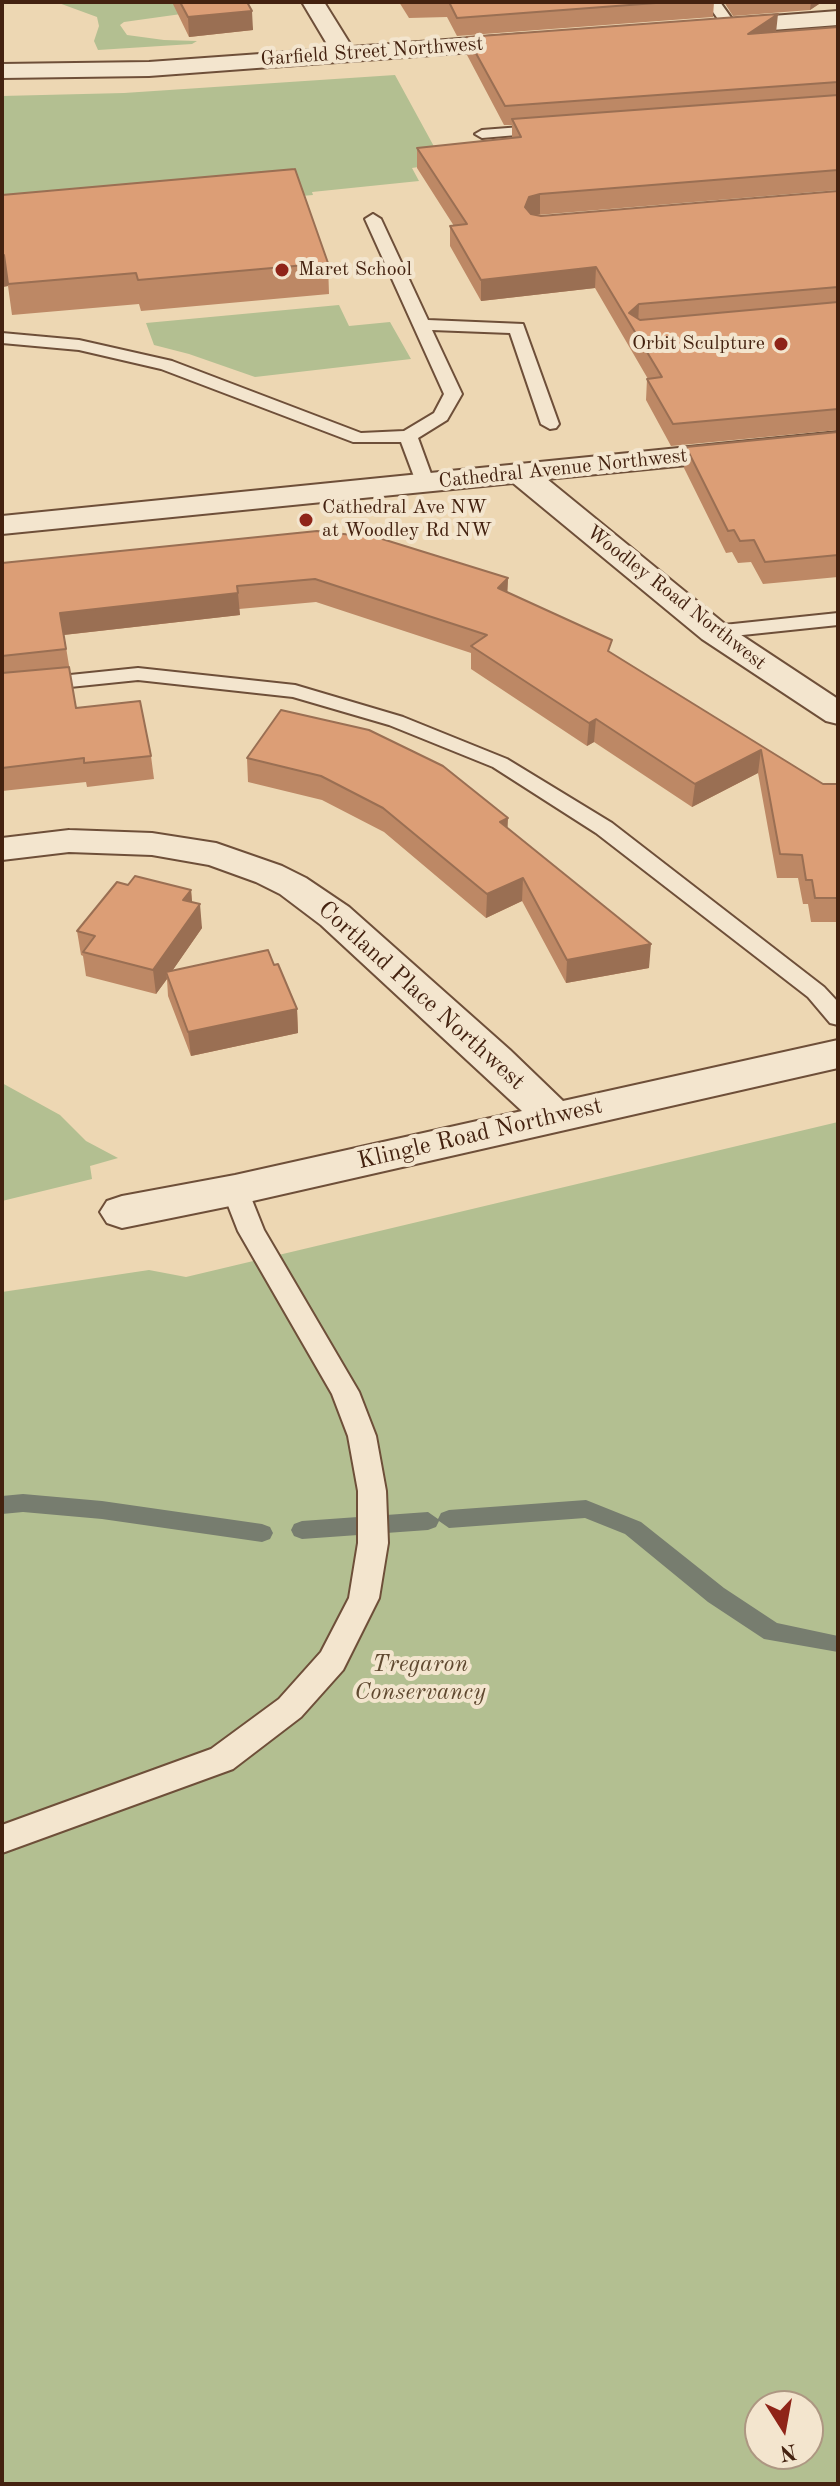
<!DOCTYPE html>
<html>
<head>
<meta charset="utf-8">
<style>
	body { margin:0 }
	#map { position:relative; width:840px; height:2486px; overflow:hidden; background:#edd7b3; font-family:"Old Standard TT",serif }
	canvas { display:block }
	.frame { position:absolute; inset:0; border:4px solid #442210; pointer-events:none }
	.north { position:absolute; left:744px; top:2390px; width:80px; height:80px; box-sizing:border-box; background:#f3e5ce; border:2px solid #ad9782; border-radius:50%; rotate:169deg; font-size:22px; font-weight:700; line-height:32px; text-align:center; color:#442210 }
	.north::after { content:''; display:block; margin:auto; width:28px; height:36px; background:#8f2418; clip-path:polygon(50% 0,100% 100%,50% 72%,0 100%) }
</style>
</head>
<body>
<div id="map">
<canvas width="840" height="2486"></canvas>
<div class="frame"></div>
<div class="north">N</div>
</div>
<script>
const ctx = document.querySelector('canvas').getContext('2d');
ctx.lineJoin = 'round';
function fillPath(path, color) { ctx.fillStyle = color; ctx.fill(path, 'evenodd'); }
const poly = rows => new Path2D(rows.map(r => 'M' + r).join(''));
function strokePath(path, color, width, dash) { ctx.strokeStyle = color; ctx.lineWidth = width; ctx.lineCap = dash ? 'butt' : 'round'; ctx.setLineDash(dash || []); ctx.stroke(path); }
function drawText(font, color, halo, rows, align = 'center') {
  ctx.font = font + ' "Old Standard TT",serif'; ctx.lineWidth = 8; ctx.setLineDash([]); ctx.textBaseline = 'middle'; ctx.strokeStyle = halo; ctx.fillStyle = color; for (const [text, x, y, turn = 0] of rows) {
    ctx.save(); ctx.translate(x, y); ctx.rotate((+turn || 0) * Math.PI / 180); ctx.textAlign = isNaN(turn) ? turn : align; if (halo) ctx.strokeText(text, 0, 0); ctx.fillText(text, 0, 0); ctx.restore();
  }
}
fillPath(poly([
	[56,2,179,2,217,9,124,22,120,25,127,35,164,40,197,41,192,44,98,50,94,41,99,26,97,17],
	[395,75,443,163,412,168,419,181,312,192,313,195,185,206,2,210,2,96,124,93],
	[339,305,349,326,390,322,411,359,255,377,189,354,154,345,146,323],
	[2,1083,60,1115,86,1141,118,1158,90,1166,92,1179,2,1201],
	[838,1122,838,2484,2,2484,2,1292,149,1270,186,1277],
	[760,2406,808,2406,808,2454,760,2454]
]), '#b3bf91');
fillPath(poly([
	[23,1494,102,1501,262,1524,270,1527,273,1533,270,1539,262,1542,102,1519,23,1512,2,1514,2,1496,23,1494],
	[586,1500,641,1522,724,1588,777,1623,838,1636,838,1652,764,1639,708,1602,625,1534,585,1518,449,1528,439,1521,436,1527,428,1530,302,1539,294,1536,291,1530,294,1524,302,1521,428,1512,438,1519,441,1513,449,1510,586,1500]
]), '#777d6f');
const lane = poly([
	[706,2,720,2,737,26,735,29,725,29,706,2],
	[547,125,554,129,552,132,482,138,475,134,482,130,547,125],
	[373,214,381,219,428,320,523,324,559,424,556,428,550,429,541,424,510,333,432,330,462,394,447,420,418,438,434,482,425,487,416,482,401,442,353,442,161,369,79,350,2,343,2,333,79,340,172,361,361,433,404,431,434,413,444,394,365,219,373,214],
	[838,613,838,625,714,638,704,632,714,626,838,613],
	[138,668,295,685,403,717,507,759,612,823,824,987,838,1002,838,1025,830,1023,808,997,596,833,493,767,389,725,293,697,138,680,2,694,2,682,138,668],
	[235,1181,244,1184,248,1190,264,1230,359,1392,376,1436,386,1491,388,1543,379,1598,343,1670,301,1717,233,1769,2,1853,2,1825,211,1749,279,1699,321,1652,349,1598,358,1543,358,1491,348,1436,332,1394,238,1231,222,1190,226,1184,235,1181]
]);
const street = poly([
	[302,2,324,2,352,47,526,34,534,36,538,41,534,46,526,48,149,76,2,78,2,64,149,62,330,49,302,2],
	[838,11,838,25,719,34,711,32,708,27,711,22,719,20,838,11],
	[838,432,838,450,547,479,726,625,838,699,838,724,826,721,702,639,513,483,2,534,2,516,838,432],
	[69,830,152,833,216,843,282,866,306,878,349,907,510,1050,563,1101,838,1040,838,1068,235,1205,122,1228,107,1223,100,1212,107,1201,122,1196,235,1175,522,1111,321,925,280,894,256,882,209,865,152,855,69,852,2,860,2,838,69,830]
]);
strokePath(lane, '#6e4f39', 4);
strokePath(street, '#6e4f39', 4);
fillPath(lane, '#f3e5ce');
fillPath(street, '#f3e5ce');
fillPath(poly([
	[172,2,247,2,253,30,189,37],
	[399,2,714,2,713,17,457,36,447,17,409,18],
	[724,2,822,2,810,10,733,16],
	[838,27,838,190,537,215,541,216,838,191,838,430,671,446,646,400,647,379,648,379,595,288,481,301,450,246,450,226,454,226,417,168,417,148,512,138,512,125,504,125,467,55,467,37,776,32],
	[2,195,328,263,329,294,141,311,139,304,12,315,8,286,2,287],
	[838,432,838,577,763,584,751,562,738,563,732,552,726,553,684,468,686,447],
	[2,563,508,578,507,592,611,653,823,784,838,784,838,922,811,922,808,904,803,904,798,878,777,878,758,773,692,807,594,742,587,746,471,669,471,653,316,602,239,609,240,615,64,635,76,708,151,756,154,779,87,787,86,782,2,791],
	[281,710,507,828,649,968,566,983,522,901,486,918,384,832,322,800,248,782,247,758],
	[128,885,191,890,192,902,202,928,172,971,274,965,297,1009,298,1033,191,1056,168,996,167,979,156,994,86,976,83,956,81,955,77,931]
]), '#bd8865');
fillPath(poly([
	[811,2,822,2,810,10],
	[252,11,253,30,189,37,188,17],
	[778,14,776,33,748,34],
	[540,194,540,214,528,217,525,207,529,197],
	[2,255,4,255,8,286,2,287],
	[596,267,595,288,481,301,481,280],
	[639,304,638,325,629,313],
	[508,578,507,601,498,588],
	[238,593,240,615,63,635,60,613],
	[596,719,594,742,587,746,589,723],
	[761,750,758,773,692,807,695,784],
	[508,818,507,842,500,822],
	[523,878,522,901,486,918,487,894],
	[191,890,193,913,183,900],
	[200,904,202,928,168,977,166,972,167,979,156,994,153,970],
	[651,944,649,968,566,983,567,960],
	[297,1009,298,1033,191,1056,188,1032]
]), '#9a6f53');
const building = poly([
	[180,2,247,2,252,11,188,17,180,2],
	[449,2,669,2,457,18,449,2],
	[778,14,748,34,838,27,838,82,505,106,467,37,778,14],
	[838,95,838,170,540,194,529,197,525,207,531,214,541,216,838,191,838,287,639,304,629,313,640,320,838,302,838,409,673,424,647,379,662,377,596,267,481,280,450,226,467,224,417,148,521,137,512,119,838,95],
	[295,169,328,263,138,280,136,273,8,284,4,255,2,255,2,195,295,169],
	[838,432,838,555,765,562,754,540,740,541,734,530,728,531,686,447,838,432],
	[317,531,379,538,508,578,498,588,612,640,608,651,823,784,838,784,838,898,815,898,812,880,806,880,802,855,780,854,761,750,695,784,596,719,589,723,471,646,487,635,315,579,237,586,238,593,60,613,66,649,2,656,2,563,317,531],
	[69,667,76,708,140,701,151,756,84,763,84,758,2,768,2,673,69,667],
	[281,710,369,730,443,766,508,818,500,822,651,944,567,960,523,878,487,894,383,808,321,776,247,758,281,710],
	[135,876,191,890,183,900,200,904,153,970,83,952,95,936,77,931,117,882,128,885,135,876],
	[268,950,274,965,278,964,297,1009,188,1032,166,972,268,950]
]);
fillPath(building, '#dc9e76');
strokePath(building, '#9a6f53', 2);
for (const [x, y, r, color] of [
	[282,270,8,"#8f2418"],
	[781,344,8,"#8f2418"],
	[306,520,8,"#8f2418"]
]) { const dot = new Path2D(); dot.arc(x, y, r, 0, 2 * Math.PI); ctx.fillStyle = color; ctx.fill(dot); strokePath(dot, '#f3e5ce', 3); }
drawText('20px', '#442210', '#f3e5ce', [
	["Garfield Street Northwest",372,52,-4],
	["Cathedral Avenue Northwest",563,469,-6],
	["Woodley Road Northwest",676,598,38]
]);
drawText('20px', '#442210', '#f3e5ce', [
	["Maret School",298,270],
	["Orbit Sculpture",765,344,"right"],
	["Cathedral Ave NW",322,508],
	["at Woodley Rd NW",322,531]
], 'left');
drawText('24px', '#442210', '#f3e5ce', [
	["Cortland Place Northwest",421,996,42],
	["Klingle Road Northwest",480,1134,-13]
]);
drawText('italic 24px', '#604930', '#f3e5ce', [
	["Tregaron",420,1665],
	["Conservancy",420,1693]
]);
</script>
</body>
</html>
